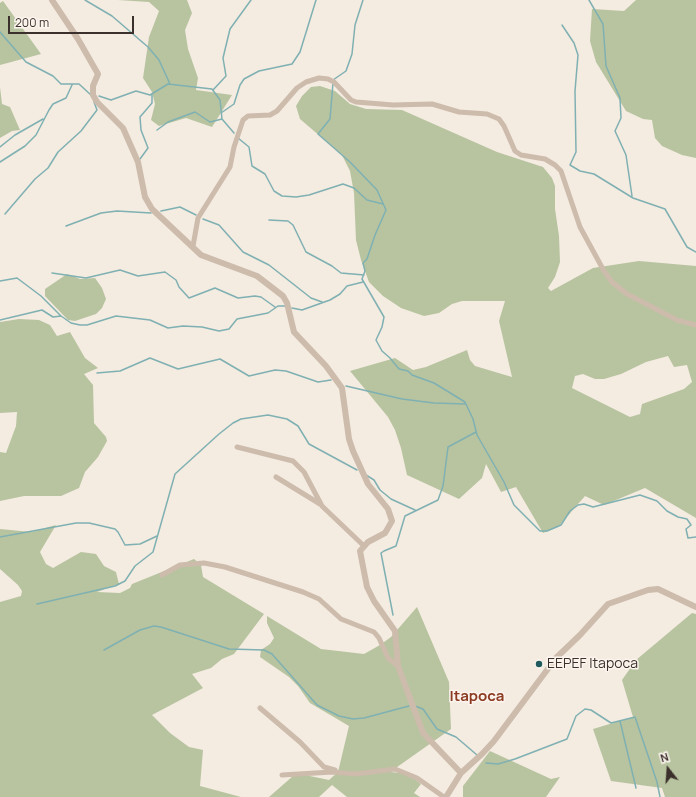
<!DOCTYPE html>
<html>
<head>
<meta charset="utf-8">
<style>
	body { margin:0 }
	#map { position:relative; width:696px; height:797px; overflow:hidden; background:#f4ebe1; font-family:Manrope,sans-serif }
	canvas { display:block }
	.north { position:absolute; left:648px; top:749px; width:40px; height:40px; -webkit-text-stroke:3px #fbf5ee; paint-order:stroke; rotate:343deg; font-size:11px; font-weight:700; line-height:16px; text-align:center; color:#3b302b }
	.north::after { content:''; display:block; margin:auto; width:14px; height:18px; background:#3b302b; clip-path:polygon(50% 0,100% 100%,50% 72%,0 100%) }
	.scale { position:absolute; left:8px; top:16px; width:126px; height:18px; box-sizing:border-box; border:2px solid #3b302b; border-top:0; padding-left:5px; font-size:12px; line-height:14px; white-space:nowrap; color:#3b302b; -webkit-text-stroke:3px #fbf5ee; paint-order:stroke }
</style>
</head>
<body>
<div id="map">
<canvas width="696" height="797"></canvas>
<div class="north">N</div>
<div class="scale">200 m</div>
</div>
<script>
const ctx = document.querySelector('canvas').getContext('2d');
ctx.lineJoin = 'round';
function fillPath(path, color) { ctx.fillStyle = color; ctx.fill(path, 'evenodd'); }
const poly = rows => new Path2D(rows.map(r => 'M' + r).join(''));
function strokePath(path, color, width, dash) { ctx.strokeStyle = color; ctx.lineWidth = width; ctx.lineCap = dash ? 'butt' : 'round'; ctx.setLineDash(dash || []); ctx.stroke(path); }
function drawText(font, color, halo, rows, align = 'center') {
  ctx.font = font + ' Manrope,sans-serif'; ctx.lineWidth = 3; ctx.setLineDash([]); ctx.textBaseline = 'middle'; ctx.strokeStyle = halo; ctx.fillStyle = color; for (const [text, x, y, turn = 0] of rows) {
    ctx.save(); ctx.translate(x, y); ctx.rotate((+turn || 0) * Math.PI / 180); ctx.textAlign = isNaN(turn) ? turn : align; if (halo) ctx.strokeText(text, 0, 0); ctx.fillText(text, 0, 0); ctx.restore();
  }
}
fillPath(poly([
	[118,0,187,0,192,13,185,30,188,49,198,78,196,90,232,95,212,127,186,118,159,126,151,120,155,104,152,92,143,78,149,37,159,11,149,2],
	[636,0,696,0,696,158,682,155,662,146,655,138,652,120,643,119,626,111,596,62,590,41,592,9,624,11],
	[3,1,41,54,0,65,0,3],
	[320,86,335,91,350,104,366,109,402,110,497,152,543,167,552,178,555,186,555,209,559,236,560,262,555,277,548,288,551,291,593,268,639,261,696,266,696,518,645,488,604,505,585,496,558,527,543,533,516,487,501,492,486,464,482,478,459,499,407,475,401,448,395,430,388,417,350,371,395,358,413,370,426,367,467,350,470,360,475,366,512,377,499,321,505,301,462,301,452,304,439,313,424,316,401,308,383,296,369,282,361,260,356,240,354,193,350,171,342,155,300,119,296,106,302,96,311,87],
	[668,356,674,367,687,365,692,382,684,389,642,404,640,414,630,417,572,388,575,376,583,374,595,379,604,379,621,374,646,362],
	[0,87,2,104,10,107,20,130,12,131,0,138],
	[67,274,80,279,95,278,102,288,106,299,102,308,96,314,75,321,68,320,45,296,45,289],
	[19,319,39,320,50,325,57,336,70,332,85,358,98,368,84,374,93,385,94,423,106,437,107,441,98,457,85,472,79,488,61,496,24,496,0,501,0,452,6,453,16,426,17,412,0,413,0,322],
	[56,525,40,552,46,564,53,568,81,552,96,554,104,566,116,572,119,584,97,592,120,593,130,588,132,584,194,559,201,565,203,577,264,614,234,654,222,659,211,668,192,674,203,688,152,715,170,733,189,747,203,750,200,786,241,797,0,797,0,602,21,596,22,591,18,585,0,569,0,529,31,532],
	[417,607,449,682,451,729,390,772,403,773,412,777,421,784,414,793,420,797,347,797,332,785,319,797,269,797,293,776,305,775,329,780,338,772,349,726,310,703,298,686,289,677,260,657,261,650,270,644,274,638,267,623,267,616,321,649,364,654,380,645,391,637],
	[692,613,696,614,696,797,665,797,662,788,611,781,593,729,633,717,622,680,636,660],
	[490,751,551,779,560,777,546,797,463,797,463,786]
]), '#b8c4a0');
strokePath(poly([
	[85,0,112,16,148,47,159,60,170,84],
	[589,0,603,24,606,66,620,98,621,118,615,131,626,155,632,196],
	[562,25,574,43,578,55,575,91,576,152,570,165,580,171,594,174,633,198,665,209,687,247,696,252],
	[0,32,26,62,53,76,61,84,79,84,91,95],
	[333,80,346,71,352,54,355,25,363,0],
	[333,83,330,119,318,134,350,162,377,190,386,210,375,235,367,259,363,263,365,271,362,279,384,317,382,327,376,340,382,351,390,358,399,369,408,371,412,375,434,383,465,402,473,419,477,435,504,482,514,505,540,531,547,531,561,525,570,511,578,505,584,504,593,507,640,495,657,501,667,511,678,517,687,519,691,525,686,529,688,538,696,537],
	[213,90,226,76,223,58,230,29,251,0],
	[99,96,111,100,136,91,150,95,168,84,212,89,220,100,222,119,234,133],
	[221,113,234,104,240,85,244,79,259,71,292,64,300,52,316,0],
	[157,130,168,122,195,112,210,122,222,119],
	[238,138,249,147,252,166,265,174,274,191,282,196,296,197,309,195,343,184,354,188,367,200,383,204],
	[0,147,15,135,43,119],
	[140,159,148,148,141,130,140,117,152,103,152,94],
	[0,162,25,146,36,135,49,110,53,104,66,98,72,85],
	[161,211,180,207,196,215],
	[5,214,35,179,48,168,58,152,81,131,97,110,94,102],
	[203,219,219,225,243,252,269,265,311,298,322,302],
	[269,220,288,221,293,225,306,252,332,266,341,273,364,275],
	[66,226,101,213,117,211,151,213],
	[52,273,86,278,120,270,138,276,165,272,176,280,179,287,189,298,215,288,238,298,255,296,261,297,275,307],
	[0,281,17,278,41,296,61,316,71,323,80,325,87,325,116,316,150,320,168,328,183,326,202,327,219,331,229,329,237,319,268,313,278,306,285,306],
	[292,308,302,310,330,300,340,294,347,286,363,282],
	[0,320,42,310,53,317,61,316],
	[97,373,120,371,150,358,178,369,220,359,249,376,275,370,286,371,318,382,331,380],
	[346,386,402,399,434,403,466,404],
	[366,475,374,480,380,490,391,499,415,510],
	[0,537,76,523,89,523,115,529,118,532,125,545,140,544,157,536],
	[37,604,115,586,125,581,135,566,153,552,175,474,219,434,233,423,241,419,268,415,287,419,298,426,309,444,357,470],
	[393,615,381,553,384,551,396,546,405,516,438,500,443,486,448,447,476,432],
	[104,650,140,630,154,626,161,627,229,649,264,650,272,654,317,705,339,716,353,719,364,718,409,706],
	[415,706,423,709,437,729,456,737,477,755],
	[620,721,636,788],
	[486,763,498,764,515,759,567,739,576,716,585,709,591,710,611,723,635,717,657,782,660,797]
]), '#7fb0b2', 1.5);
strokePath(poly([
	[193,246,198,218,230,167,234,147,243,120,248,116,270,115,277,111,297,88,306,82,319,78,328,79,334,82,351,100,356,102,393,105,432,104,459,112,487,114,499,119,504,126,515,151,521,155,545,159,555,165,561,171,580,227,604,271,612,282,627,294,677,320,696,325],
	[237,447,293,461,304,472,322,506,364,546],
	[276,477,320,504],
	[162,575,180,565,204,563,225,567,303,592,319,599,341,619,374,632,379,638,388,658,398,666],
	[260,708,300,742,324,767,335,770],
	[282,775,332,772,356,774,395,769,417,778,444,797]
]), '#cdbbac', 5);
strokePath(poly([
	[52,0,78,39,98,74,93,86,93,95,97,102,123,128,138,162,145,197,152,209,201,255,257,276,283,296,287,303,294,332,326,366,342,388,349,439,353,451,368,484,388,509,392,521,385,533,368,542,360,551,367,587,374,601,395,631,398,666,423,733,461,773],
	[446,797,461,773,482,754,494,741,556,658,580,635,608,604,648,590,658,589,696,607]
]), '#cdbbac', 6);
for (const [x, y, r, color] of [
	[539,664,4,"#1f5a5e"]
]) { const dot = new Path2D(); dot.arc(x, y, r, 0, 2 * Math.PI); ctx.fillStyle = color; ctx.fill(dot); strokePath(dot, '#fbf5ee', 1.5); }
drawText('14px', '#3b302b', '#fbf5ee', [
	["EEPEF Itapoca",547,664]
], 'left');
drawText('bold 15px', '#8c3b22', '#fbf5ee', [
	["Itapoca",477,697]
]);
</script>
</body>
</html>
